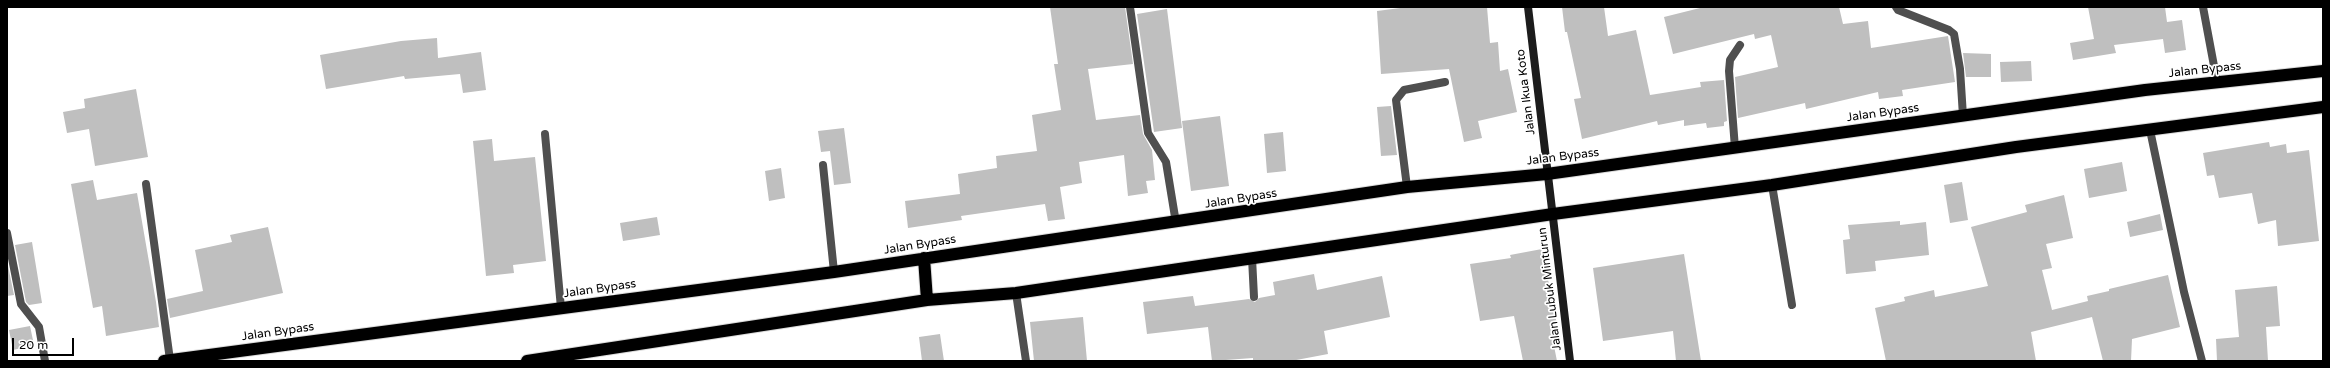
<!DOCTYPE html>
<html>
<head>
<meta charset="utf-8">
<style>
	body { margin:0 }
	#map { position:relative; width:2330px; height:368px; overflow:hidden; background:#fff; font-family:"Varela Round",sans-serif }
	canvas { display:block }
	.frame { position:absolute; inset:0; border:8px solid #000; pointer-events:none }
	.scale { position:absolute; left:12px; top:338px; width:62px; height:18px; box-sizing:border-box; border:2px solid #000; border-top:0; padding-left:5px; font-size:12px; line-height:14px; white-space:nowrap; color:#000; -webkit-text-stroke:3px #fff; paint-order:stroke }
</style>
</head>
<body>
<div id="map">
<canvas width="2330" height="368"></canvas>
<div class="frame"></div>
<div class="scale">20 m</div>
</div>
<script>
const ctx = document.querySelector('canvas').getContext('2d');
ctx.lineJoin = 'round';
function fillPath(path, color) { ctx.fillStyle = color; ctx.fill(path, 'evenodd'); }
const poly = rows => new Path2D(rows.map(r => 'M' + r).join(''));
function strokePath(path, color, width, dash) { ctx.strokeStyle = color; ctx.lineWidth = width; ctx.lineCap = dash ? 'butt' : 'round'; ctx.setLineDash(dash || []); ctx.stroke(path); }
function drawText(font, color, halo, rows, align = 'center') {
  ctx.font = font + ' "Varela Round",sans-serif'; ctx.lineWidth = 3.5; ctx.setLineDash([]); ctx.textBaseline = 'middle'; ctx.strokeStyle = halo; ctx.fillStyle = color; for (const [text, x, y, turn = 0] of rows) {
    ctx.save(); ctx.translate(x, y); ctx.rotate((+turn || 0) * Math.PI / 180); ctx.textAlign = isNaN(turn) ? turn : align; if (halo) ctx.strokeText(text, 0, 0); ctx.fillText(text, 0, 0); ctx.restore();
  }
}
fillPath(poly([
	[1050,7,1125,7,1133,64,1088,69,1096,120,1140,115,1143,134,1152,150,1155,180,1146,181,1148,193,1128,196,1124,155,1079,162,1082,183,1060,187,1065,219,1048,221,1045,204,961,216,962,220,908,228,905,201,960,194,958,174,997,168,996,156,1037,151,1032,115,1061,110,1054,64,1058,64],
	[1408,7,1487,7,1490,43,1498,42,1500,71,1508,69,1517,112,1478,121,1482,138,1464,142,1449,69,1381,74,1377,11],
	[1562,7,1604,7,1608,36,1636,30,1650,95,1701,87,1700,82,1724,80,1727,121,1724,122,1724,126,1707,128,1706,123,1684,126,1684,120,1658,125,1657,121,1582,139,1574,99,1581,98,1567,32,1565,32],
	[1704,7,1839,7,1843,24,1868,21,1871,48,1948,36,1955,82,1902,90,1903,96,1879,99,1878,92,1806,109,1805,103,1738,118,1735,77,1778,67,1771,35,1755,39,1754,34,1673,54,1664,17],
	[2088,7,2165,7,2167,22,2182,20,2186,50,2165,53,2163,39,2114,45,2116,53,2073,60,2070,43,2094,39],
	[1167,9,1182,128,1154,132,1137,14],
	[437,38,438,58,481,52,486,90,463,93,460,74,405,79,404,76,326,89,320,55,401,41],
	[1963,53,1991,54,1991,77,1966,77],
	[2031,61,2032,81,2001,82,2000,62],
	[136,89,148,157,95,166,89,129,67,133,63,112,85,108,84,99],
	[1391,106,1397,155,1381,156,1377,107],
	[1220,116,1229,186,1191,191,1182,121],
	[844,128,851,183,834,185,830,151,821,152,818,131],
	[1283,132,1286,171,1267,173,1264,134],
	[492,139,494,161,535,157,546,261,513,265,514,273,486,276,473,141],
	[2269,142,2270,147,2286,144,2287,153,2309,150,2319,241,2278,246,2276,220,2258,224,2252,193,2219,198,2214,175,2207,176,2203,153],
	[2122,162,2127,191,2089,198,2084,169],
	[781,168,785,198,769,201,765,171],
	[93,180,97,200,137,193,156,302,159,327,106,336,102,306,93,308,71,184],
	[1962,182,1968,220,1950,223,1944,185],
	[2064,195,2073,238,2046,244,2052,268,2042,270,2052,310,2088,301,2087,296,2109,291,2109,289,2168,275,2180,327,2132,339,2131,361,2103,361,2092,317,2031,332,2036,361,1886,361,1875,308,1905,301,1904,297,1934,290,1935,297,1988,286,1971,227,2027,212,2025,205],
	[2160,214,2163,230,2130,237,2127,222],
	[657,217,660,235,623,241,620,223],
	[1900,221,1900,225,1926,222,1929,255,1875,261,1876,271,1846,274,1843,240,1850,239,1848,225],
	[268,227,283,293,170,318,167,299,203,291,195,250,232,242,230,235],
	[32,242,42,303,29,305,26,302,15,245],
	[1542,249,1557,325,1550,326,1557,361,1523,361,1514,316,1480,321,1470,264,1511,258,1510,255],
	[1684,254,1701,361,1676,361,1673,331,1603,341,1593,268],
	[7,261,14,295,7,296],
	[1314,274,1317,290,1382,276,1390,317,1324,331,1328,354,1291,361,1253,361,1253,358,1212,361,1208,327,1147,334,1143,302,1193,296,1195,306,1249,299,1255,302,1259,298,1275,295,1273,282],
	[2277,286,2280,326,2266,327,2268,361,2217,361,2216,339,2239,337,2235,290],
	[1083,317,1087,361,1034,361,1030,322],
	[30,326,34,345,13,350,9,330],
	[940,334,944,361,922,361,919,337]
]), '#bfbfbf');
const highway = poly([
	[924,258,927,300],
	[164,361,834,272,1407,187,1547,174,2145,90,2323,71],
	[527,361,927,300,1016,293,1553,214,1772,185,2016,147,2323,107]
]);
strokePath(highway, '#dbdbdb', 14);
strokePath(poly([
	[1130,7,1148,133,1166,162,1176,223],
	[545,134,561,308],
	[823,165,834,272],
	[1407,187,1396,100,1404,90,1445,82],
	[7,233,21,304,39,327,45,361],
	[1252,258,1254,297],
	[1016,293,1026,361]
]), '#4f4f4f', 8);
strokePath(poly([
	[1896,7,1898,10,1949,30,1954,34,1960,69,1963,116],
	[2203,7,2217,82],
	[2150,130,2184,292,2202,361],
	[1735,148,1729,71,1730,60,1740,45],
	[146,184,170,360],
	[1772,185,1792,305]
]), '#4f4f4f', 8);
strokePath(poly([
	[1528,7,1570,361]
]), '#1c1c1c', 8);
strokePath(highway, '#000', 12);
drawText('12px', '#000', '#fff', [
	["Jalan Bypass",2205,70,-6],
	["Jalan Ikua Koto",1526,92,-97],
	["Jalan Bypass",1883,113,-8],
	["Jalan Bypass",1563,157,-7],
	["Jalan Bypass",1241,199,-9],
	["Jalan Bypass",920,245,-9],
	["Jalan Bypass",600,289,-8],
	["Jalan Lubuk Minturun",1550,289,-97],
	["Jalan Bypass",278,332,-8]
]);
</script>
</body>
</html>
